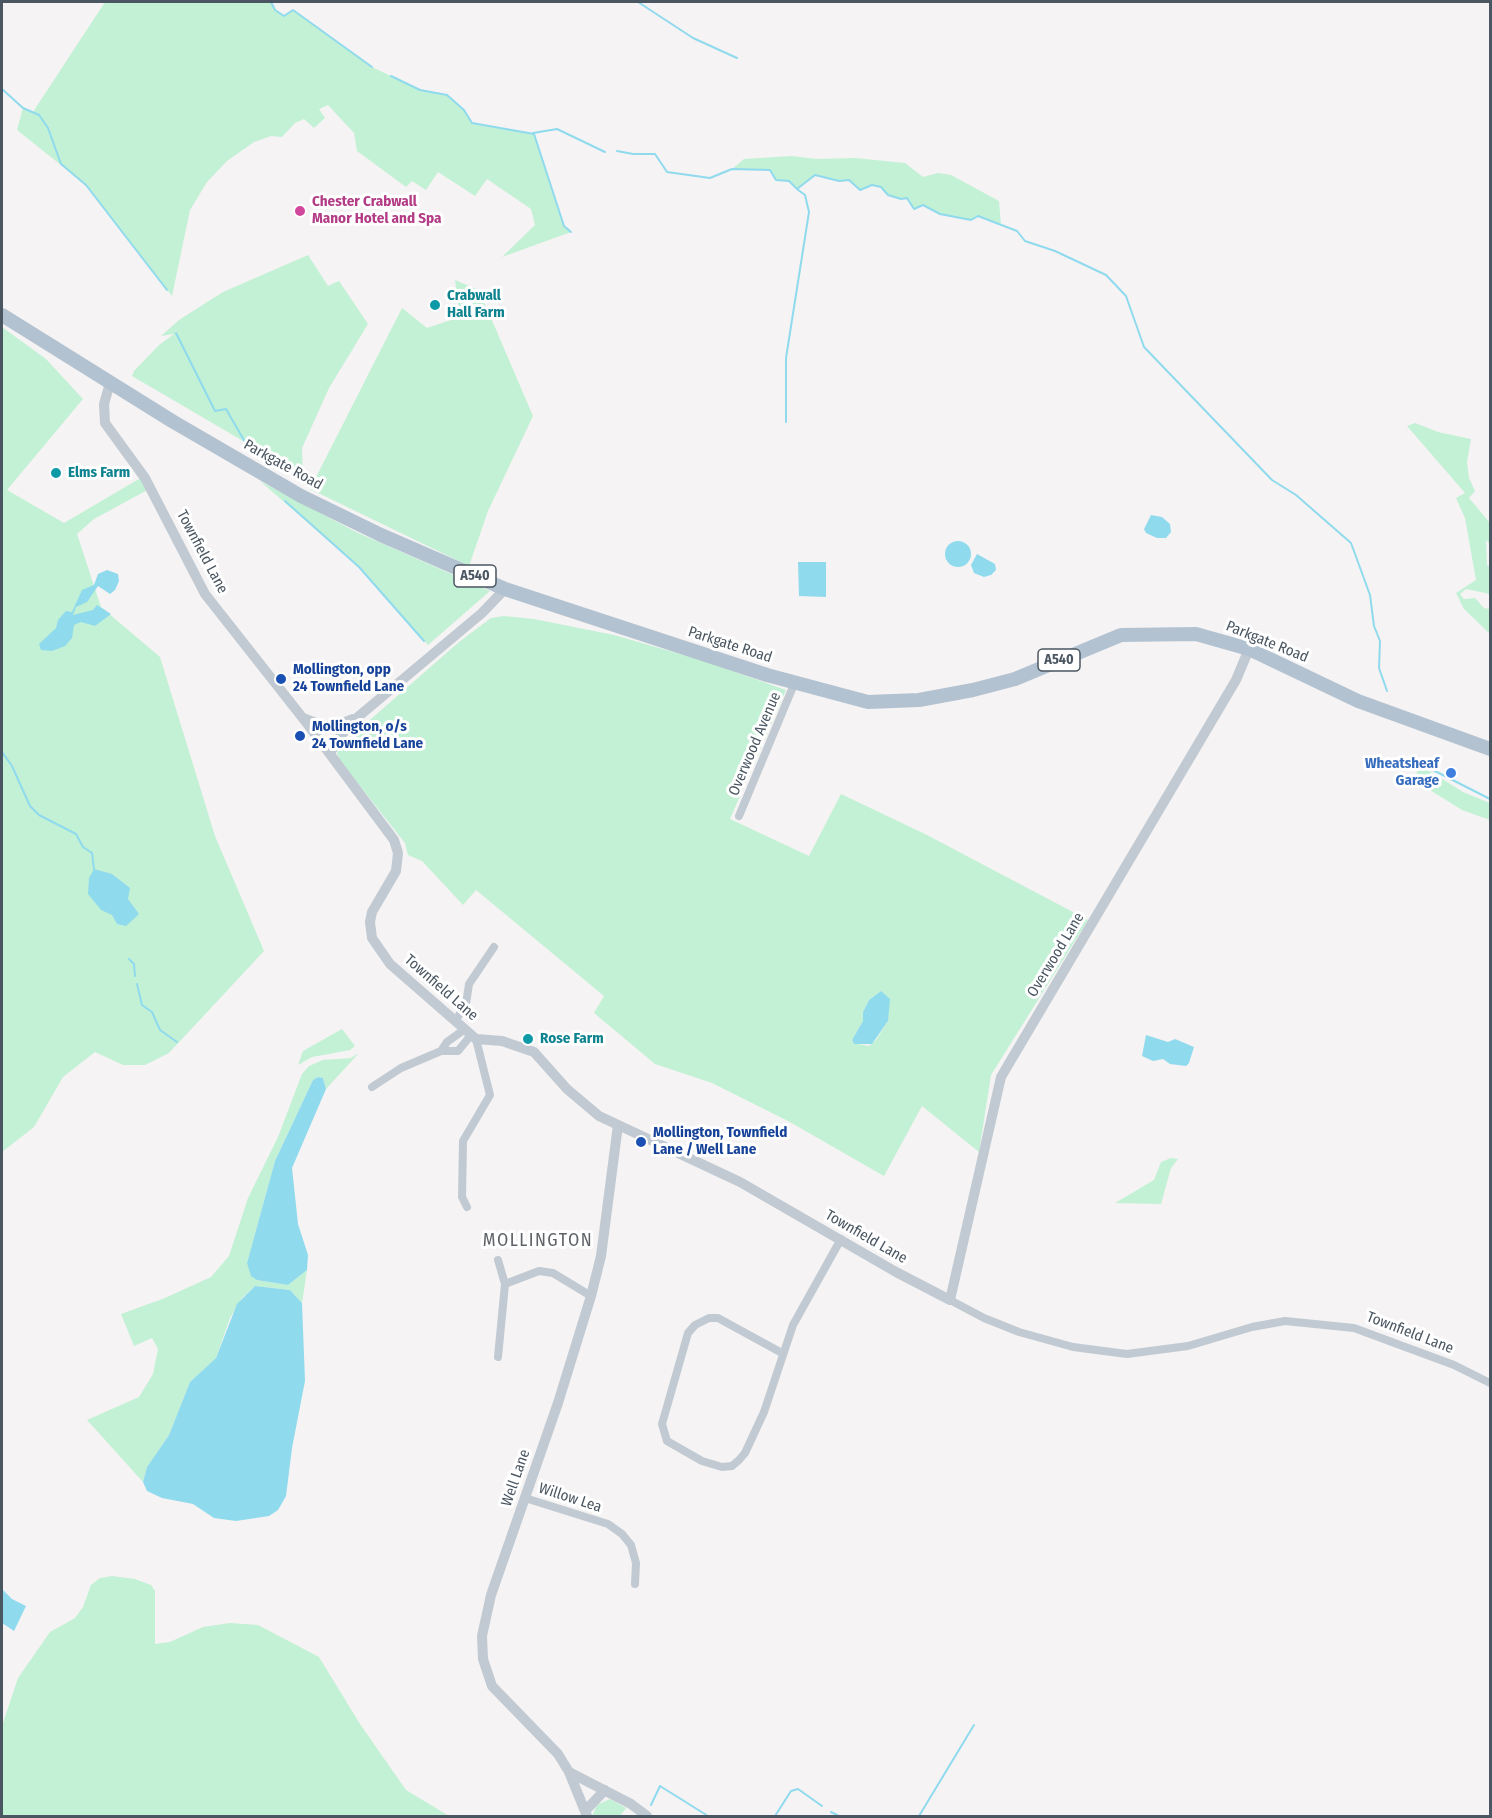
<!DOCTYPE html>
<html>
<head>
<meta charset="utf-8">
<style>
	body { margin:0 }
	#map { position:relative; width:1492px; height:1818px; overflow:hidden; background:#f5f3f3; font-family:"Fira Sans Condensed",sans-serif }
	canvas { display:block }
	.frame { position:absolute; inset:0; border:3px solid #4a5661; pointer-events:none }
</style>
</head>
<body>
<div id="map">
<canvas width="1492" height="1818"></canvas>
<div class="frame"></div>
</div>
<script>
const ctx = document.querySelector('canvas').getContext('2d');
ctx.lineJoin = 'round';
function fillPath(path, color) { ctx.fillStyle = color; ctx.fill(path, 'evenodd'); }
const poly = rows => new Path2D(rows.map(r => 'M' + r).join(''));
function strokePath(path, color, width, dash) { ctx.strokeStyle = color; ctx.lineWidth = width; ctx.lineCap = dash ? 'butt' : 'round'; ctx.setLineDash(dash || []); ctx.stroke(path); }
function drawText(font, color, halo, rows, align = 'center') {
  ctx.font = font + ' "Fira Sans Condensed",sans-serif'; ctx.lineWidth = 6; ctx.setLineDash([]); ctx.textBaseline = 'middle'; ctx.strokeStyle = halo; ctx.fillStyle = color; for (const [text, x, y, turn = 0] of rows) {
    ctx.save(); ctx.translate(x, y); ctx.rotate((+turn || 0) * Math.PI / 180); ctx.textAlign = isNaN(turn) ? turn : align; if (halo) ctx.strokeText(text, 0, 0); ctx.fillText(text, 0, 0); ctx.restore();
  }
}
fillPath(poly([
	[105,2,271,2,275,10,284,16,293,10,372,67,420,90,447,95,464,110,472,123,534,134,564,226,571,232,502,257,535,225,531,209,487,179,475,196,438,172,426,190,412,181,406,187,357,151,354,133,328,105,319,109,325,118,314,128,304,119,295,123,282,137,271,136,254,142,227,161,207,182,190,210,172,296,86,185,17,130,23,108,33,112],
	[791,156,817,159,855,158,905,163,923,177,938,173,951,175,999,201,1001,225,978,216,971,220,940,214,923,205,914,209,907,198,901,199,888,195,881,187,872,185,860,190,849,180,839,181,815,175,797,189,789,181,776,180,770,170,732,169,744,159],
	[308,255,328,286,339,281,368,324,329,388,302,448,303,476,132,376,134,371,159,345,174,334,161,336,179,320,223,292],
	[455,280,479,290,533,416,488,511,469,566,310,489,402,308,427,328,460,317],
	[2,327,46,359,83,399,7,490,64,523,144,476,151,488,94,519,77,534,101,607,160,657,215,836,264,951,169,1053,145,1065,123,1065,95,1052,63,1077,34,1127,2,1152],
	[1415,423,1438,432,1471,439,1467,462,1469,478,1475,491,1469,498,1490,523,1490,544,1486,540,1487,565,1490,567,1490,594,1466,589,1460,594,1464,599,1475,598,1484,608,1490,609,1490,634,1464,609,1456,593,1476,580,1465,518,1456,498,1465,493,1407,426],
	[260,481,356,532,490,591,428,645,359,567],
	[504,616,534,619,614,635,701,660,786,690,730,819,809,856,841,794,927,835,1088,920,991,1075,979,1152,922,1106,884,1176,788,1121,712,1083,655,1064,594,1013,604,996,476,890,463,905,422,861,408,855,405,843,341,762,337,754,339,747,459,642,491,618],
	[881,991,888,1021,876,1040,869,1046,853,1043,852,1040,863,1021,863,1012,869,1000],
	[1420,765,1463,792,1490,803,1490,820,1462,810,1414,780],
	[342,1029,355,1046,350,1050,312,1057,298,1065,303,1051],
	[359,1053,326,1089,323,1078,318,1077,313,1080,275,1161,247,1263,257,1280,288,1285,307,1270,302,1303,290,1290,255,1286,242,1298,230,1318,216,1358,190,1382,169,1435,147,1467,143,1482,87,1420,139,1397,153,1374,158,1349,152,1338,134,1346,121,1314,165,1298,211,1277,229,1256,248,1198,278,1137,302,1074,309,1066,323,1060,351,1058],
	[1171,1158,1178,1159,1171,1168,1161,1204,1115,1203,1154,1180,1161,1162],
	[112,1576,135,1579,151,1585,155,1591,155,1644,170,1642,203,1627,230,1623,258,1625,319,1657,360,1724,406,1790,449,1816,2,1816,2,1726,18,1678,50,1632,75,1618,83,1607,91,1585,100,1578],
	[610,1799,626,1808,620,1816,592,1816,597,1805]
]), '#c3f1d5');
fillPath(poly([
	[1151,515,1162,517,1170,524,1171,532,1166,538,1157,538,1146,533,1144,529],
	'945 554a13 13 0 1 1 26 0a13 13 0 1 1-26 0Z',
	[977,554,995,564,996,570,991,575,984,577,974,573,971,565],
	[798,562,826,562,826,597,799,596],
	[107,570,118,574,119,581,115,590,110,594,98,586,87,602,76,607,73,615,93,610,97,605,111,614,95,626,81,622,74,625,72,638,65,646,52,651,41,650,39,644,56,628,58,620,66,611,72,612,82,590,94,585,98,574],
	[94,869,112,874,130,888,128,899,139,914,126,926,117,924,112,915,101,910,88,894,89,878],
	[881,991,890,999,888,1021,872,1044,854,1044,852,1040,863,1021,863,1012,869,1000],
	[1146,1035,1168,1042,1175,1039,1194,1047,1189,1063,1186,1066,1170,1064,1163,1059,1153,1061,1142,1056],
	[318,1077,323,1078,326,1089,292,1168,298,1224,308,1255,307,1270,288,1285,257,1280,251,1276,247,1263,275,1161,313,1080],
	[255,1286,290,1290,302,1303,305,1381,292,1448,286,1496,278,1510,269,1516,236,1521,214,1518,193,1504,162,1498,147,1491,143,1482,147,1467,169,1435,190,1382,216,1358,237,1304],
	[2,1589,12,1599,26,1606,14,1631,2,1623]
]), '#90daee');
strokePath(poly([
	[271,2,275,10,284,16,293,10,372,67],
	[638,2,693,38,737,58],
	[391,76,420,90,447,95,464,110,472,123,534,134,564,226,571,232],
	[2,89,23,108,39,115,48,128,61,164,86,185,167,290],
	[533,133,557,129,605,152],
	[617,151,633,154,655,154,667,172,710,178,732,169,770,170,776,180,789,181,797,189,815,175,839,181,849,180,860,190,872,185,881,187,888,195,901,199,907,198,914,209,923,205,940,214,971,220,978,216,1017,231,1025,241,1055,251,1106,275,1126,296,1144,347,1272,480,1296,495,1351,543,1370,595,1374,626,1380,641,1379,668,1387,691],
	[176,333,215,411,226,409,245,442],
	[786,422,786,358,809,212,805,195,797,189],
	[285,501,359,567,424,641],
	[2,752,12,766,30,806,39,815,76,834,83,847,92,853,94,869],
	[1429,768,1490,799],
	[129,959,134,964,135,976],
	[137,984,142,1005,152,1012,160,1030,177,1042],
	[651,1805,660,1786,708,1816],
	[831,1812,839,1816],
	[775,1816,791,1791,798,1789,822,1806],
	[919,1816,974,1725]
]), '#90daee', 2);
strokePath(poly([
	[739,816,795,682],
	[456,1020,466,1004,469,984,494,947],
	[441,1051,447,1042,465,1029],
	[372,1087,401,1068,441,1051,458,1051,471,1035],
	[467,1207,462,1197,463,1141,490,1095,476,1039],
	[498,1260,505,1284,539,1271,553,1273,591,1296],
	[950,1300,984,1318,1019,1332,1073,1347,1127,1354,1188,1346,1252,1327,1285,1321,1354,1328,1454,1365,1490,1383],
	[782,1353,718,1318,709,1318,695,1325,688,1333,662,1424,667,1441,702,1461,722,1467,732,1466,739,1460,745,1453,764,1412,793,1325,841,1239],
	[498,1357,505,1284],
	[525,1498,608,1524,622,1534,631,1545,636,1563,635,1584]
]), '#c1cad2', 8);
strokePath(poly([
	[110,383,104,404,105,423,145,478,205,594,309,726,394,840,398,853,396,871,372,912,370,922,372,938,390,964,476,1039,502,1041,534,1052,567,1089,599,1116,740,1182,896,1272,950,1300,1001,1077,1236,680,1249,649],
	[303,718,321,725,335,726,353,719],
	[330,753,342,734,359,716,482,613,505,589],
	[569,1772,631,1804,647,1816],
	[585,1811,605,1790],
	[587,1816,569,1772,558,1754,492,1686,483,1659,482,1636,491,1595,558,1403,591,1296,601,1256,618,1125]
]), '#c1cad2', 10);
strokePath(poly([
	[2,315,172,421,301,496,381,535,505,589,767,675,868,702,919,700,973,690,1015,679,1121,635,1196,634,1249,649,1358,701,1490,749]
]), '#b3c2d1', 14);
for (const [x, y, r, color] of [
	[300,211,6,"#d1479c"],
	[435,305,6,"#0f9aa8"],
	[56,473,6,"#0f9aa8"],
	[281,679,6,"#1a4fb4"],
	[300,736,6,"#1a4fb4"],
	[1451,773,6,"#3f7fe0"],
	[528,1039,6,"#0f9aa8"],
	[641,1142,6,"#1a4fb4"]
]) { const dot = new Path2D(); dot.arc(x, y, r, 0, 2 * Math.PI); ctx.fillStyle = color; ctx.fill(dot); strokePath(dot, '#fff', 2); }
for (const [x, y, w] of [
	[475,576,42],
	[1059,660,42]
]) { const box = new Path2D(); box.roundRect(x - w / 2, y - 11, w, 22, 4.5); ctx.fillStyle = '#fff'; ctx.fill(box); strokePath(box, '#4a5661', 1.5); }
drawText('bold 14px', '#4a5661', null, [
	["A540",475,576],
	["A540",1059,660]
]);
drawText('bold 15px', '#b23c85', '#fff', [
	["Chester Crabwall",312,202],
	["Manor Hotel and Spa",312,219]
], 'left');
drawText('bold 15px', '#0d838f', '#fff', [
	["Crabwall",447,296],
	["Hall Farm",447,313],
	["Elms Farm",68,473],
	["Rose Farm",540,1039]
], 'left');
drawText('15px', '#4a5661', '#fff', [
	["Parkgate Road",283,465,29],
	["Townfield Lane",202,552,62],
	["Parkgate Road",1267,642,22],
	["Parkgate Road",730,645,18],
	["Overwood Avenue",755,744,-67],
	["Overwood Lane",1056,955,-59],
	["Townfield Lane",441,988,41],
	["Townfield Lane",866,1237,30],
	["Townfield Lane",1410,1333,21],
	["Well Lane",516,1478,-71],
	["Willow Lea",570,1498,18]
]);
drawText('bold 15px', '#164399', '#fff', [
	["Mollington, opp",293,670],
	["24 Townfield Lane",293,687],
	["Mollington, o/s",312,727],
	["24 Townfield Lane",312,744],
	["Mollington, Townfield",653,1133],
	["Lane / Well Lane",653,1150]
], 'left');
drawText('bold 15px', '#366cbe', '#fff', [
	["Wheatsheaf",1439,764],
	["Garage",1439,781]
], 'right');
ctx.letterSpacing = '1.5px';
drawText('18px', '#5f6368', '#fff', [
	["MOLLINGTON",538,1241]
]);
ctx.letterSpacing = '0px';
</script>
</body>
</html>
